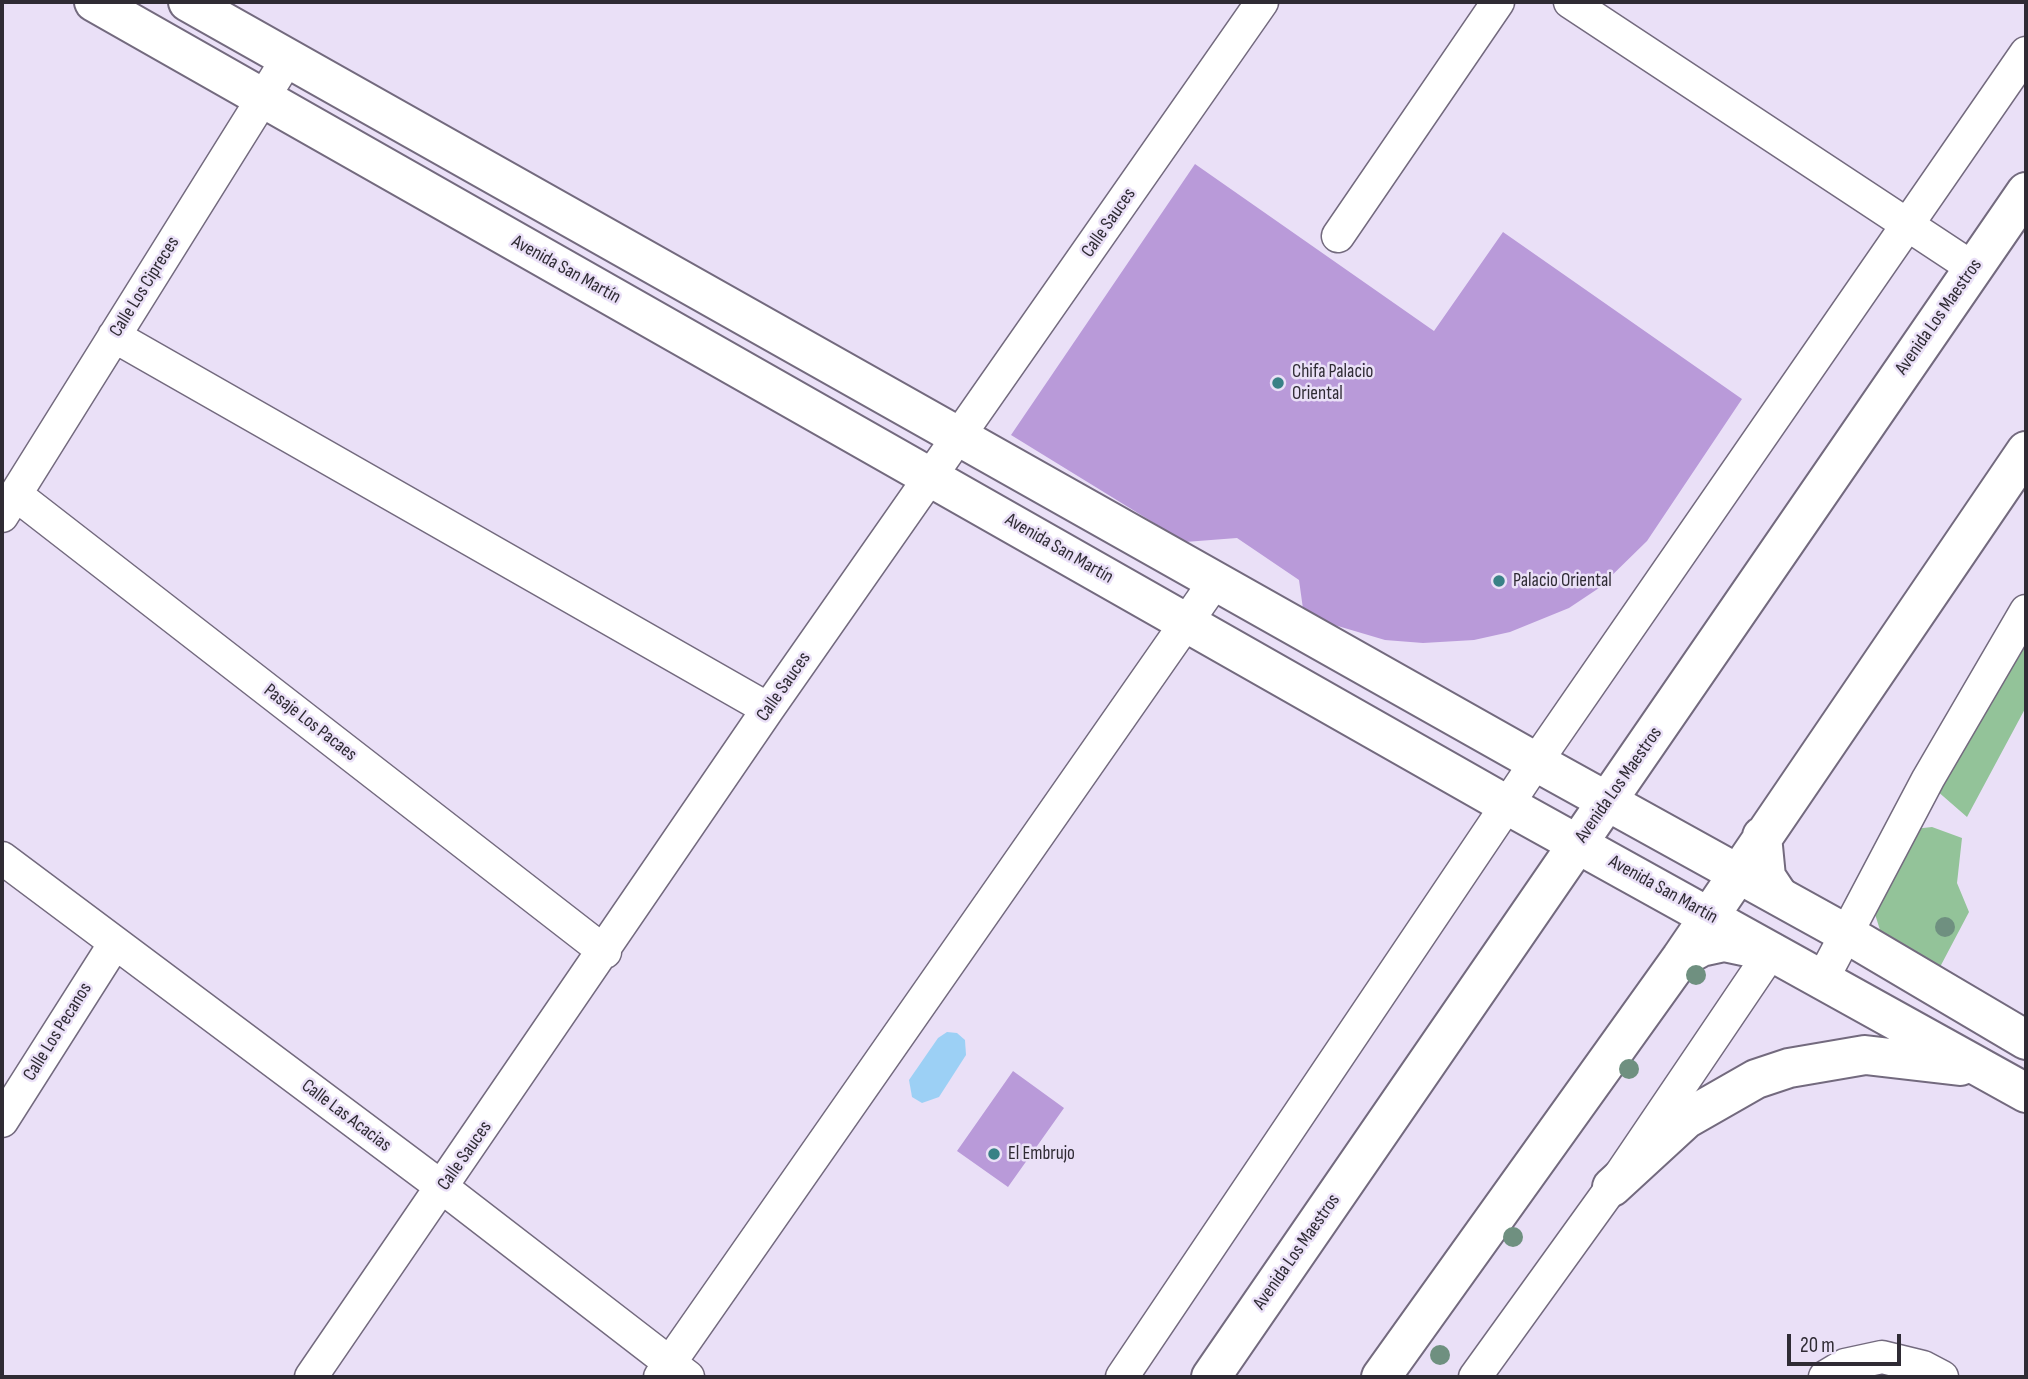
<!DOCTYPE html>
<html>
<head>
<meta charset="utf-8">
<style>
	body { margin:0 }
	#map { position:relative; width:2028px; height:1379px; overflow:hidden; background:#eae0f7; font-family:"Sofia Sans Condensed",sans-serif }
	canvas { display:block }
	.frame { position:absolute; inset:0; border:4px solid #2f2b34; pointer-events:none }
	.scale { position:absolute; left:1787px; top:1334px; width:114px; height:32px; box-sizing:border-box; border:4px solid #2f2b34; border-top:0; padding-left:9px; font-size:21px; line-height:24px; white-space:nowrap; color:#2f2b34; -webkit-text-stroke:5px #eae0f7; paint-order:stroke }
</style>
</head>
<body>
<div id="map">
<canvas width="2028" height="1379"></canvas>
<div class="frame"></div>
<div class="scale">20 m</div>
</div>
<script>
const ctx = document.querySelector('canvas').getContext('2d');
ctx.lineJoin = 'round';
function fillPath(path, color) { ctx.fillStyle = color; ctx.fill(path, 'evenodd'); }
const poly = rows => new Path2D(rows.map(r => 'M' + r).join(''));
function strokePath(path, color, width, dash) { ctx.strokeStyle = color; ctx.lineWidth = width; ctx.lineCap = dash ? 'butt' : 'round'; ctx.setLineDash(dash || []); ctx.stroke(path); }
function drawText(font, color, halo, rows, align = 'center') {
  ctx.font = font + ' "Sofia Sans Condensed",sans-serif'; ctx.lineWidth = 5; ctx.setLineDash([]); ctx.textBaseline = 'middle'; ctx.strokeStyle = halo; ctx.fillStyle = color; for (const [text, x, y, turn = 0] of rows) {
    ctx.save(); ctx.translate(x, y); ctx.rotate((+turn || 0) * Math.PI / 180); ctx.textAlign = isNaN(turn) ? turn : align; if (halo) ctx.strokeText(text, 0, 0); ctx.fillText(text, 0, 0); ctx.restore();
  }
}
fillPath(poly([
	[2026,621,2026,707,1967,817,1936,790],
	[1932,827,1962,838,1957,883,1969,912,1940,967,1887,939,1880,930,1874,911,1914,829]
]), '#93c399');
fillPath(poly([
	[947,1032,957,1033,965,1040,966,1055,939,1097,922,1103,912,1097,909,1080,938,1038]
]), '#9cd0f5');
fillPath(poly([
	[1195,164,1434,331,1503,232,1742,399,1647,541,1599,588,1569,608,1510,632,1474,640,1423,643,1385,640,1304,616,1299,580,1237,538,1185,542,1011,435],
	[1013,1071,1064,1108,1008,1187,957,1151]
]), '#b99ad9');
const minor = poly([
	[1570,2,1973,268],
	[1338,236,1498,2],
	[114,336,768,709],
	[15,494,605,952],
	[2,516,288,58],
	[2,858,443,1188,688,1377],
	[1822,980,1928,779,2026,611],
	[2,1121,115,943],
	[311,1377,768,709,1262,2],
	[660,1377,1216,580],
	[1122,1377,1536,762,2026,53],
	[1475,1377,1612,1187,1771,952],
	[1825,1377,1845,1365,1882,1357,1923,1367,1942,1377]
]);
const secondary = poly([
	[94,2,1507,805,2026,1093],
	[188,2,1536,762,1845,933,2026,1040],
	[1612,1187,1686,1119,1756,1079,1789,1068,1865,1055,1960,1066]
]);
const trunk = poly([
	[1762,836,1766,877,1778,895],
	[1681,958,1701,947,1724,942,1771,952],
	[1211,1377,2026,192],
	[1381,1377,1681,958,2026,451]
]);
strokePath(minor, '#736a7e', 35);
strokePath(secondary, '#736a7e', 42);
strokePath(trunk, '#736a7e', 42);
strokePath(minor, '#fff', 32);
strokePath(secondary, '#fff', 38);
strokePath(trunk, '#fff', 38);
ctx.fillStyle = '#6f9080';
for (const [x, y] of [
	[1945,927],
	[1696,975],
	[1629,1069],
	[1513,1237],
	[1440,1355]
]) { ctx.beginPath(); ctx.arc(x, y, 10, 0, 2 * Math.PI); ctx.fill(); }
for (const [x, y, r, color] of [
	[1278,383,7,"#398186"],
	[1499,581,7,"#398186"],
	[994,1154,7,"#398186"]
]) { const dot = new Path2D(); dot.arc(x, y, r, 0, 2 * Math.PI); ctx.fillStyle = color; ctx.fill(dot); strokePath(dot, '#eae0f7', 2.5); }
drawText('19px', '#2f2b34', '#eae0f7', [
	["Calle Sauces",1109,223,-55],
	["Avenida San Martín",566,270,29],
	["Calle Los Cipreces",145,287,-58],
	["Avenida Los Maestros",1939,317,-55],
	["Avenida San Martín",1059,549,30],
	["Calle Sauces",784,687,-55],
	["Pasaje Los Pacaes",310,723,38],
	["Avenida Los Maestros",1619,785,-55],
	["Avenida San Martín",1663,890,29],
	["Calle Los Pecanos",58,1032,-58],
	["Calle Las Acacias",346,1116,37],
	["Calle Sauces",465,1156,-55],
	["Avenida Los Maestros",1297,1252,-55]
]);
drawText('19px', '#2f2b34', '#eae0f7', [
	["Chifa Palacio",1292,372],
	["Oriental",1292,394],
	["Palacio Oriental",1513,581],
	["El Embrujo",1008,1154]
], 'left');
</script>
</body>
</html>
